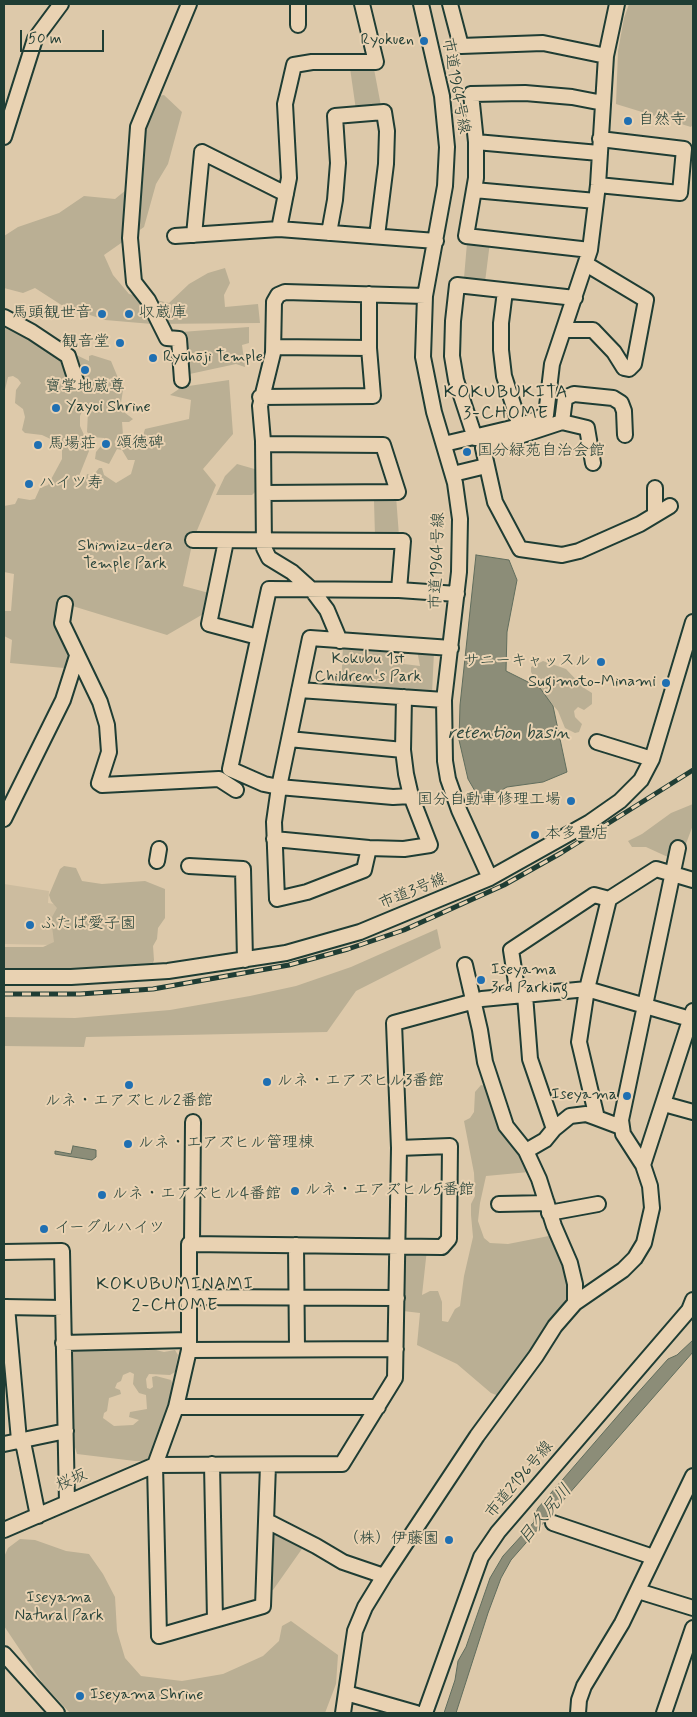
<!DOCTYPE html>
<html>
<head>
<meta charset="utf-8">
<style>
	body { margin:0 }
	#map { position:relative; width:697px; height:1717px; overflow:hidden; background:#ddc9aa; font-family:Mynerve,sans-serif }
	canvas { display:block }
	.frame { position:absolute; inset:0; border:5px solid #1f3d34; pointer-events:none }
	.scale { position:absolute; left:20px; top:30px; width:84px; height:22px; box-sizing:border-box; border:2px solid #1f3d34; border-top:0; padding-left:6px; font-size:15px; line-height:18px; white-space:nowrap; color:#1f3d34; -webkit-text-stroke:4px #e9d2b2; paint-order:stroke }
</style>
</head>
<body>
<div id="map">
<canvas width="697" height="1717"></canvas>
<div class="frame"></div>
<div class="scale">50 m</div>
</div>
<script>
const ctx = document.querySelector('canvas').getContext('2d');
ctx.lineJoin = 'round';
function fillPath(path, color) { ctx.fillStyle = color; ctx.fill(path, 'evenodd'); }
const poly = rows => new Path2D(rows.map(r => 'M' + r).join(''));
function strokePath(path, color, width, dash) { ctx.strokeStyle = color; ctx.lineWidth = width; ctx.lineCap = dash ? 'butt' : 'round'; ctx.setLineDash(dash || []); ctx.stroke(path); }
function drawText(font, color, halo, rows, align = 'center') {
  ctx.font = font + ' Mynerve,"Klee One",sans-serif'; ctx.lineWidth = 4; ctx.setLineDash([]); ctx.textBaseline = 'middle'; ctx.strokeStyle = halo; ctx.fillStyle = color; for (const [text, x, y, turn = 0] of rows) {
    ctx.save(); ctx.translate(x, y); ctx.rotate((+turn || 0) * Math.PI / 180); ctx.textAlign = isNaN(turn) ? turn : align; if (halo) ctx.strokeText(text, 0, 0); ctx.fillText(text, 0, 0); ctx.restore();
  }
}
fillPath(poly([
	[4,884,49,891,48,903,60,905,54,945,4,944]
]), '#ccbc9f');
fillPath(poly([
	[629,4,693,4,693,124,691,127,616,104,618,51,624,18],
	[350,68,374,69,381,106,356,110],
	[164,95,182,112,168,164,156,184,144,227,104,255,113,275,129,294,169,303,189,284,208,273,225,268,230,283,224,295,225,307,258,304,260,323,152,324,105,320,63,306,35,288,23,293,4,288,4,236,18,227,59,213,84,196,115,199,142,177,136,115,141,99],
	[469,241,490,242,485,282,464,278,467,243],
	[4,321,89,361,89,356,92,355,111,361,123,390,120,409,133,419,129,422,122,422,123,435,125,440,133,438,141,442,145,429,189,419,191,400,170,395,182,387,229,380,233,434,203,469,216,485,193,540,183,586,209,593,205,613,167,635,66,604,72,654,64,668,10,663,12,640,4,636,4,611,11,611,14,574,4,572,4,506,15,504,18,498,30,500,35,499,40,488,48,485,62,459,62,449,61,444,42,435,25,433,22,430,25,417,23,409,15,403,16,390,21,383,18,379,13,376,8,377,4,394],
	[84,407,88,412,87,432,92,437,104,438,104,442,96,452,95,459,109,464,117,449,122,450,128,460,135,460,131,474,116,483,104,475,102,468,99,468,93,476,87,474,86,479,79,476,89,451,88,444,80,426,80,416],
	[249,327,249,343,242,345,245,367,236,364,185,375,181,332],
	[237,464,258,470,257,490,252,495,216,495,225,476],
	[377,496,396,496,399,536,375,536,374,501],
	[343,646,390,649,390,658,396,658,397,649,405,650,404,664,420,666,417,650,434,652,432,693,341,688],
	[543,661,566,669,584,688,592,693,592,704,584,710,578,707,574,711,575,717,582,724,579,732,575,733,565,728,558,711,542,692,531,672,531,667],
	[693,804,693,825,684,849,670,858,646,847,632,847,628,841,642,834,671,813],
	[64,866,76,868,82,881,102,884,145,881,165,889,165,918,158,928,157,939,153,946,154,960,152,966,86,969,81,971,14,973,10,969,4,969,4,947,43,947,54,942,51,919,57,908,51,901,49,895,60,869],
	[437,929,441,948,356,991,327,1032,86,1037,84,1047,4,1046,4,1017,75,1018,170,1010,250,996,296,986,351,967],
	[481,1085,486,1086,506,1133,529,1172,486,1176,480,1203,478,1221,484,1238,490,1243,508,1244,554,1235,565,1258,570,1291,564,1306,499,1396,491,1393,457,1364,417,1345,420,1313,403,1311,402,1248,427,1249,422,1295,430,1291,438,1291,442,1302,442,1321,448,1322,455,1309,460,1306,464,1276,473,1237,471,1215,471,1204,475,1196,474,1173,464,1121,470,1118,474,1112,475,1092],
	[140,1346,164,1352,175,1350,178,1355,175,1372,170,1375,149,1374,146,1379,147,1388,150,1389,153,1387,152,1377,156,1376,171,1380,175,1390,154,1451,145,1461,135,1461,77,1454,73,1441,68,1348],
	[130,1372,134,1374,133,1384,139,1393,146,1395,147,1409,130,1412,129,1417,139,1420,133,1425,114,1426,103,1418,104,1413,107,1411,109,1398,121,1394,120,1390,115,1388,117,1383,121,1381,123,1375],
	[277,1530,304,1546,273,1590,270,1590,273,1534],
	[20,1539,35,1540,66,1551,89,1554,103,1574,115,1597,117,1631,125,1658,141,1676,182,1681,223,1674,263,1656,279,1641,282,1626,291,1621,338,1655,336,1684,325,1713,70,1713,43,1684,4,1626,4,1557,8,1548]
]), '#baaf94');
const water = poly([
	[476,555,509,560,517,580,507,632,506,671,540,688,553,706,567,772,543,782,507,787,489,797,479,798,468,779,459,740,460,705,476,555],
	[73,1146,96,1150,96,1157,92,1160,55,1154,55,1151,71,1154,73,1146],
	[693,1340,693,1352,511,1560,501,1578,488,1613,456,1713,444,1713,455,1680,458,1661,466,1647,490,1578,503,1556,534,1522,534,1517,538,1508,634,1397,668,1359,677,1355,693,1340]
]);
fillPath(water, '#8c8d78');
strokePath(water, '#606d5d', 1);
const minor = poly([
	[298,4,298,25],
	[421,4,442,96,447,147,445,186,425,296,423,357,434,412,455,483,460,519,459,572,444,700,445,761,448,779,459,810,490,878],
	[450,4,461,46,543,43,606,56],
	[4,137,35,39,61,4],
	[476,142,599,153],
	[598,185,680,193,684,149,600,139],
	[474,190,596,201],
	[279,229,289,178,285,104,294,65,312,62,376,62,362,4],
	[329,233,335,200,338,163,335,116,384,112,387,131,386,164,377,236],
	[194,235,202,152,286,194],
	[175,236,279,229,436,241],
	[590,250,466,236,476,178,476,142,471,94,525,93,572,97,603,103],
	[505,291,501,323,501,350,504,376,520,426],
	[4,317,32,332,68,356,76,381],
	[564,330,593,330,614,352,624,368,629,369,634,364,646,300,586,264],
	[274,347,369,348],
	[182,380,179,339,167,338,148,300,134,282,130,238,138,127,189,4],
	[260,397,373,396,369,348,369,294],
	[562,422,565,398,574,394,613,398,621,403,624,411,625,435],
	[475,438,456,380,452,356,453,321,457,285,575,298],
	[263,444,383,445,398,492,264,493],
	[444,444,520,426,546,415,552,364,590,250,598,185,606,56,617,4],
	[593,463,587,428,562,422,483,448,495,502,520,549,562,555,579,551,640,524,670,506],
	[453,474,486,466],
	[655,514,655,488],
	[193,540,403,541,399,590],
	[226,541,209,624,258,637],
	[65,604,62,623,100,702,107,725,109,752,99,783,102,785,219,779,236,790],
	[340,641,327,610,312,590,292,572,269,558,264,548,263,441,260,406,273,353,274,302,278,295,285,292,425,296],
	[299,690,444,700],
	[289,739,403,750],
	[597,742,652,759],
	[411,796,393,797,279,787,264,784,230,769,269,589,399,590,457,594],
	[4,819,63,700,77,656],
	[274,839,369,848,404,849,430,845,411,796,406,774,403,750,404,697],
	[369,848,364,870,307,892,277,899,274,822,279,787,310,638,451,648],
	[157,861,159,849],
	[189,866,243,869,245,960],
	[465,965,480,1030,485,1062,506,1126,526,1151,539,1179,554,1226,570,1263,575,1284,575,1303],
	[4,977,71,977,168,971,286,953,360,932,490,878,590,822,620,801,641,780,652,759,693,622],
	[518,995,511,950,594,895,609,899],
	[525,995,530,1059,554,1129],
	[664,1104,693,1112],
	[621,1127,597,1118,579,1042,587,989,609,899,656,869,693,880],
	[526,1151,545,1140,554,1129,570,1116,586,1114,597,1118],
	[643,1165,693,1011],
	[499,1204,547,1203],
	[549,1213,598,1204],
	[192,1244,193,1122],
	[296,1245,297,1349],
	[4,1252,62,1251,67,1503],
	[189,1297,397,1298],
	[4,1307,63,1308],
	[7,1307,19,1440,24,1447,38,1516],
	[63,1343,189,1340],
	[189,1350,396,1349],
	[176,1407,378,1407],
	[4,1444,66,1431],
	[212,1464,215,1620],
	[268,1465,263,1606,159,1636,155,1465,176,1407,189,1350,189,1244,442,1247,449,1239,450,1146,399,1148],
	[267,1521,316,1546,343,1562,384,1576],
	[553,1523,653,1557],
	[4,1530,155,1465,342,1464,395,1378,399,1148,394,1023,482,999,587,989,690,1019],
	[638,1591,693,1608],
	[4,1654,57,1713],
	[346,1693,416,1713],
	[343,1713,355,1631,365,1607,384,1576,477,1436,536,1356,555,1326,575,1303,623,1270,635,1258,644,1243,652,1208,650,1186,643,1165,623,1134,621,1120,678,848],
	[425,1713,481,1557,498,1532,689,1310,693,1300],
	[578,1713,579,1700,584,1686,622,1623,693,1476],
	[664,1713,693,1628]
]);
strokePath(minor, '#1f3d34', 18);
strokePath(minor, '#e9d2b2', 14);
const rail = poly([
	[4,994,80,994,153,989,289,965,348,949,404,930,504,885,561,853,693,770]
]);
strokePath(rail, '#1f3d34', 5);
strokePath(rail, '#e9d2b2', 3, [9]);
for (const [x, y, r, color] of [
	[424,41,5,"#1f6fb2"],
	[628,121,5,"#1f6fb2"],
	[102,314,5,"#1f6fb2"],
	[129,314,5,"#1f6fb2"],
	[120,343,5,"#1f6fb2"],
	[153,358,5,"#1f6fb2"],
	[85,370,5,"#1f6fb2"],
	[56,408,5,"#1f6fb2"],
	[106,444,5,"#1f6fb2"],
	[38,445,5,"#1f6fb2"],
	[467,452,5,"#1f6fb2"],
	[29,484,5,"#1f6fb2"],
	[601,662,5,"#1f6fb2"],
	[666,683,5,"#1f6fb2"],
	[571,801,5,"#1f6fb2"],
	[535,835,5,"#1f6fb2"],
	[30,925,5,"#1f6fb2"],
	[481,980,5,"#1f6fb2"],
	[267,1082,5,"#1f6fb2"],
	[129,1085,5,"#1f6fb2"],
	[627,1096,5,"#1f6fb2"],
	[128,1144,5,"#1f6fb2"],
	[295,1191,5,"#1f6fb2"],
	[102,1195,5,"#1f6fb2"],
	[44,1229,5,"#1f6fb2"],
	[449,1540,5,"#1f6fb2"],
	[80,1696,5,"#1f6fb2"]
]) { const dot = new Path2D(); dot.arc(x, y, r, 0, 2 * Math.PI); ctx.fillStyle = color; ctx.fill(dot); strokePath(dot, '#e9d2b2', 2); }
drawText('16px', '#1f3d34', '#e9d2b2', [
	["Ryokuen",414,41,"right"],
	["自然寺",638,121],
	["馬頭観世音",92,314,"right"],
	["収蔵庫",139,314],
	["観音堂",110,343,"right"],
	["Ryūhōji Temple",163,358],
	["寶掌地蔵尊",85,388,"center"],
	["Yayoi Shrine",66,408],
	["頌徳碑",116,444],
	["馬場荘",48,445],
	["国分緑苑自治会館",477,452],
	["ハイツ寿",39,484],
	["サニーキャッスル",591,662,"right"],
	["Sugimoto-Minami",656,683,"right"],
	["国分自動車修理工場",561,801,"right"],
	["本多畳店",545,835],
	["ふたば愛子園",40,925],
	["Iseyama",491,971],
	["3rd Parking",491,989],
	["ルネ・エアズヒル3番館",277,1082],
	["Iseyama",617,1096,"right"],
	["ルネ・エアズヒル2番館",129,1102,"center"],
	["ルネ・エアズヒル管理棟",138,1144],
	["ルネ・エアズヒル5番館",305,1191],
	["ルネ・エアズヒル4番館",112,1195],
	["イーグルハイツ",54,1229],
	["（株）伊藤園",439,1540,"right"],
	["Iseyama Shrine",90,1696]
], 'left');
drawText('16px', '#1f3d34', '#e9d2b2', [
	["市道1964号線",455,86,80],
	["市道1964号線",438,561,-88],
	["市道3号線",413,892,-22],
	["市道2196号線",520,1480,-50],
	["桜坂",72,1481,-24]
]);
drawText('16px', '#2e483e', '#e9d2b2', [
	["Shimizu-dera",125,547],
	["Temple Park",125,565],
	["Kokubu 1st",368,660],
	["Children's Park",368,678],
	["Iseyama",59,1599],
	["Natural Park",59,1617]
]);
ctx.letterSpacing = '1px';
drawText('18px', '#1f3d34', '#e9d2b2', [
	["KOKUBUKITA",506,393],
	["3-CHOME",506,414],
	["KOKUBUMINAMI",175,1285],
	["2-CHOME",175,1306]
]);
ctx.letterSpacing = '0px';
drawText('italic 18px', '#2f493e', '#e9d2b2', [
	["retention basin",509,734],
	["目久尻川",546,1515,-50]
]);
</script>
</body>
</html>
